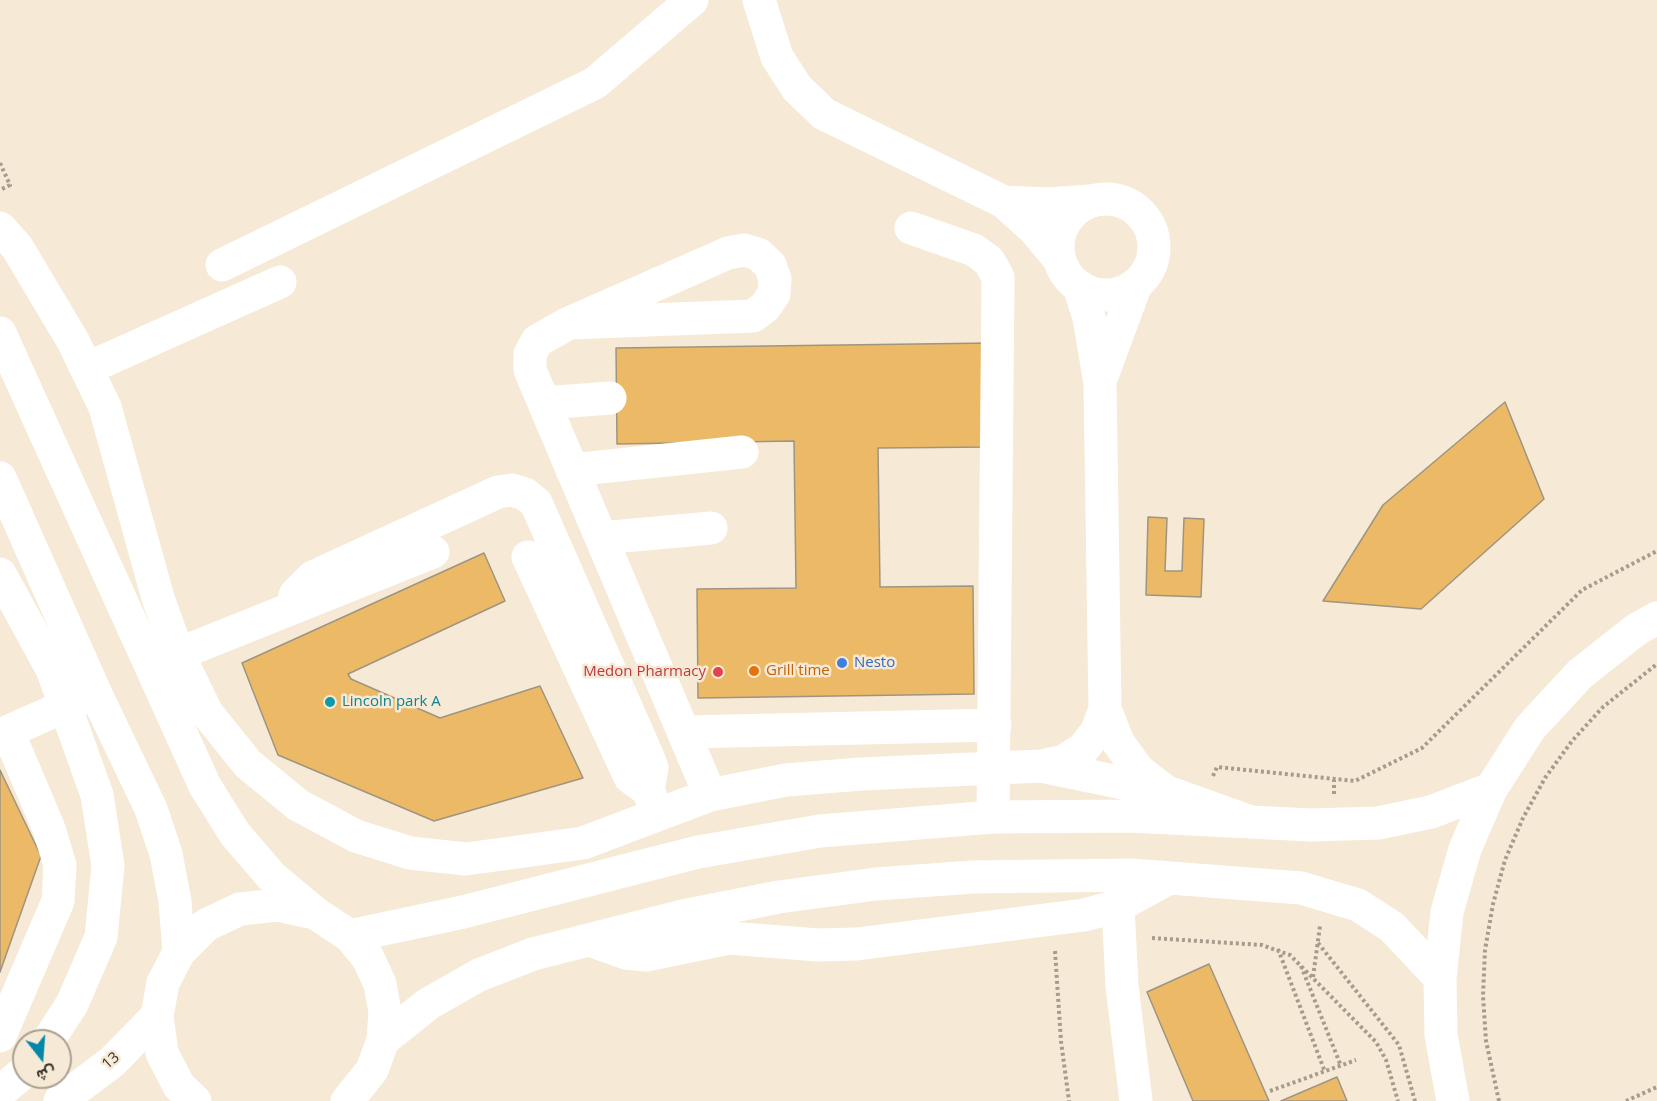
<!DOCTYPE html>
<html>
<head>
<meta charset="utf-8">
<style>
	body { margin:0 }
	#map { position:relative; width:1657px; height:1101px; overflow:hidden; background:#f6ead6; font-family:"Open Sans",Vazirmatn,sans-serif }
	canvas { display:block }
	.north { position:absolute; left:12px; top:1029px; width:60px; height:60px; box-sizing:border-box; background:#f6ead6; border:2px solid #aaa091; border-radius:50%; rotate:163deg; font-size:16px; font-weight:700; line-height:24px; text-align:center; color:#37322a }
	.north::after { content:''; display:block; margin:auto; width:21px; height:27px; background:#0388a9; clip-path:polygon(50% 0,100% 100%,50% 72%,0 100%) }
</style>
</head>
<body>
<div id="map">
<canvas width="1657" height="1101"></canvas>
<div class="north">ش</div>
</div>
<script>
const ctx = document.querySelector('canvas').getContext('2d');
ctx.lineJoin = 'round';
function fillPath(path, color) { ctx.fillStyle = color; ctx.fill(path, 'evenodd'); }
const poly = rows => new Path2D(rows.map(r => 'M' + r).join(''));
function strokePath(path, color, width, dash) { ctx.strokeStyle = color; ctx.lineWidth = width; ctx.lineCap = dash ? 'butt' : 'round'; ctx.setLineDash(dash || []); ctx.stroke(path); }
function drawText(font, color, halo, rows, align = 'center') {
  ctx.font = font + ' "Open Sans",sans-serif'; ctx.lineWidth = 5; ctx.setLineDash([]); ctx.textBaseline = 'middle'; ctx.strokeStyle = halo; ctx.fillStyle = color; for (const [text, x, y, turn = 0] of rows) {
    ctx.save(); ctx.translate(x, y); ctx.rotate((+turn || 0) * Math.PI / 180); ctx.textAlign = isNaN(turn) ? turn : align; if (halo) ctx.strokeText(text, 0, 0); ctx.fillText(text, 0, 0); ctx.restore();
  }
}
const building = poly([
	[991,343,992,447,878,448,880,587,973,586,974,694,698,698,697,589,796,588,794,441,617,444,616,348,991,343],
	[1505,402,1544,499,1421,609,1323,601,1383,505,1505,402],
	[1148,517,1167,518,1165,571,1182,571,1184,518,1204,519,1201,597,1146,595,1148,517],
	[484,553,505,601,348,674,351,679,440,718,540,686,583,778,434,821,278,755,242,663,484,553],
	[0,770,41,856,0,972,0,770],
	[1209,964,1269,1101,1193,1101,1147,992,1209,964],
	[1337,1077,1347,1101,1281,1101,1337,1077]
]);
fillPath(building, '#ecba66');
strokePath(building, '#9f9482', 1.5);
strokePath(poly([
	[0,163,10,185,0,190],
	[1213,776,1217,767,1355,781,1422,748,1582,590,1657,551],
	[1334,794,1334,780],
	[1152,938,1262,945,1290,955,1376,1042,1386,1060,1398,1101],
	[1318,943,1399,1045,1415,1101],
	[1278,949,1325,1072],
	[1055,951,1061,1041,1069,1101],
	[1301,966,1341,1066],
	[1313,977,1320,926],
	[1270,1091,1356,1060],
	[1499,1101,1486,1041,1483,996,1485,950,1493,904,1505,860,1523,818,1545,778,1572,741,1603,707,1657,664],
	[1626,1101,1657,1087]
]), '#a59c8d', 4, [3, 3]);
strokePath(poly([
	[759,0,777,57,797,88,824,114,1004,202,1034,229,1059,259],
	'1058 247a48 48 0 1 1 96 0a48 48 0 1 1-96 0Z',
	[1004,202,1047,204,1090,201],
	[0,228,17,247,73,341,105,407,158,598,178,654,207,713,248,764,298,805,356,836,410,853,466,859,583,843,710,795,786,780,861,774,1041,766,1167,792,1251,822],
	[911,228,974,250,989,261,998,277,993,817],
	[744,250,758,254,770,265,775,279,774,294,765,307,753,316,569,323,728,253,744,250],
	[222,265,595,83,692,0],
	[1079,286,1089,318,1100,383,1105,709,1118,742,1138,770,1165,791],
	[569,323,537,341,530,354,530,370,710,795],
	[0,333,205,786,235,834,272,877,315,913],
	[88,368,280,282],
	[1102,376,1136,284],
	[544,403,610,398],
	[572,470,742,452],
	[0,478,95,692,151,809,166,854,175,901,179,952],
	[601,538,711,528],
	[528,557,630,777,648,790,656,809],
	[0,574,52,669,97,795,108,866,101,937,72,1004,48,1041],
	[293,607,295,595,313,577,498,492,512,490,525,494,536,503,648,757,652,768,648,790],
	[178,654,433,552],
	[685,732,995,725],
	[0,735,86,697],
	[1041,766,1064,761,1083,749,1097,731,1105,709],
	[1118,906,1122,986,1136,1101],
	[350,936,463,912,698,852,820,831,993,817,1131,816,1311,825,1378,823,1431,812,1491,789],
	[589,940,626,953,646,955,729,938,818,945,857,944,1084,915,1118,906,1169,878],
	[0,1036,58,901,60,865,49,829,8,732],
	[383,1040,428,1004,479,975,533,954,683,916,779,897,876,884,973,877,1131,875,1301,888,1358,905,1392,927,1440,978],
	[0,1092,24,1072],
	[60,1101,112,1062,157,1016],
	[195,1101,179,1086,162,1053,157,1016,163,983,179,952,206,925,240,909,278,905,315,913,350,936,368,958,380,984,385,1012,383,1040,372,1070,347,1101],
	[1453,1101,1441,1035,1440,978,1447,912,1465,849,1491,789,1530,728,1580,674,1637,629,1657,618]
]), '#fff', 33);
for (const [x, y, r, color] of [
	[842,663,6,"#3f7fe0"],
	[754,671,6,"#e8710a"],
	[718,672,6,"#e0444e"],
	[330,702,6,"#0f9aa8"]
]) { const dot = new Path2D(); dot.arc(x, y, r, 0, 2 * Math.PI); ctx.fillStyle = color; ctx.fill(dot); strokePath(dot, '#f6ead6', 2); }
drawText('15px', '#366cbe', '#f6ead6', [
	["Nesto",854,663]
], 'left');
drawText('15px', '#c56008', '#f6ead6', [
	["Grill time",766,671]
], 'left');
drawText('15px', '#be3a42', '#f6ead6', [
	["Medon Pharmacy",706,672]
], 'right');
drawText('15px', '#0d838f', '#f6ead6', [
	["Lincoln park A",342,702]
], 'left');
drawText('15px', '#37322a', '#f6ead6', [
	["13",111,1061,-41]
]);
</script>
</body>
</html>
